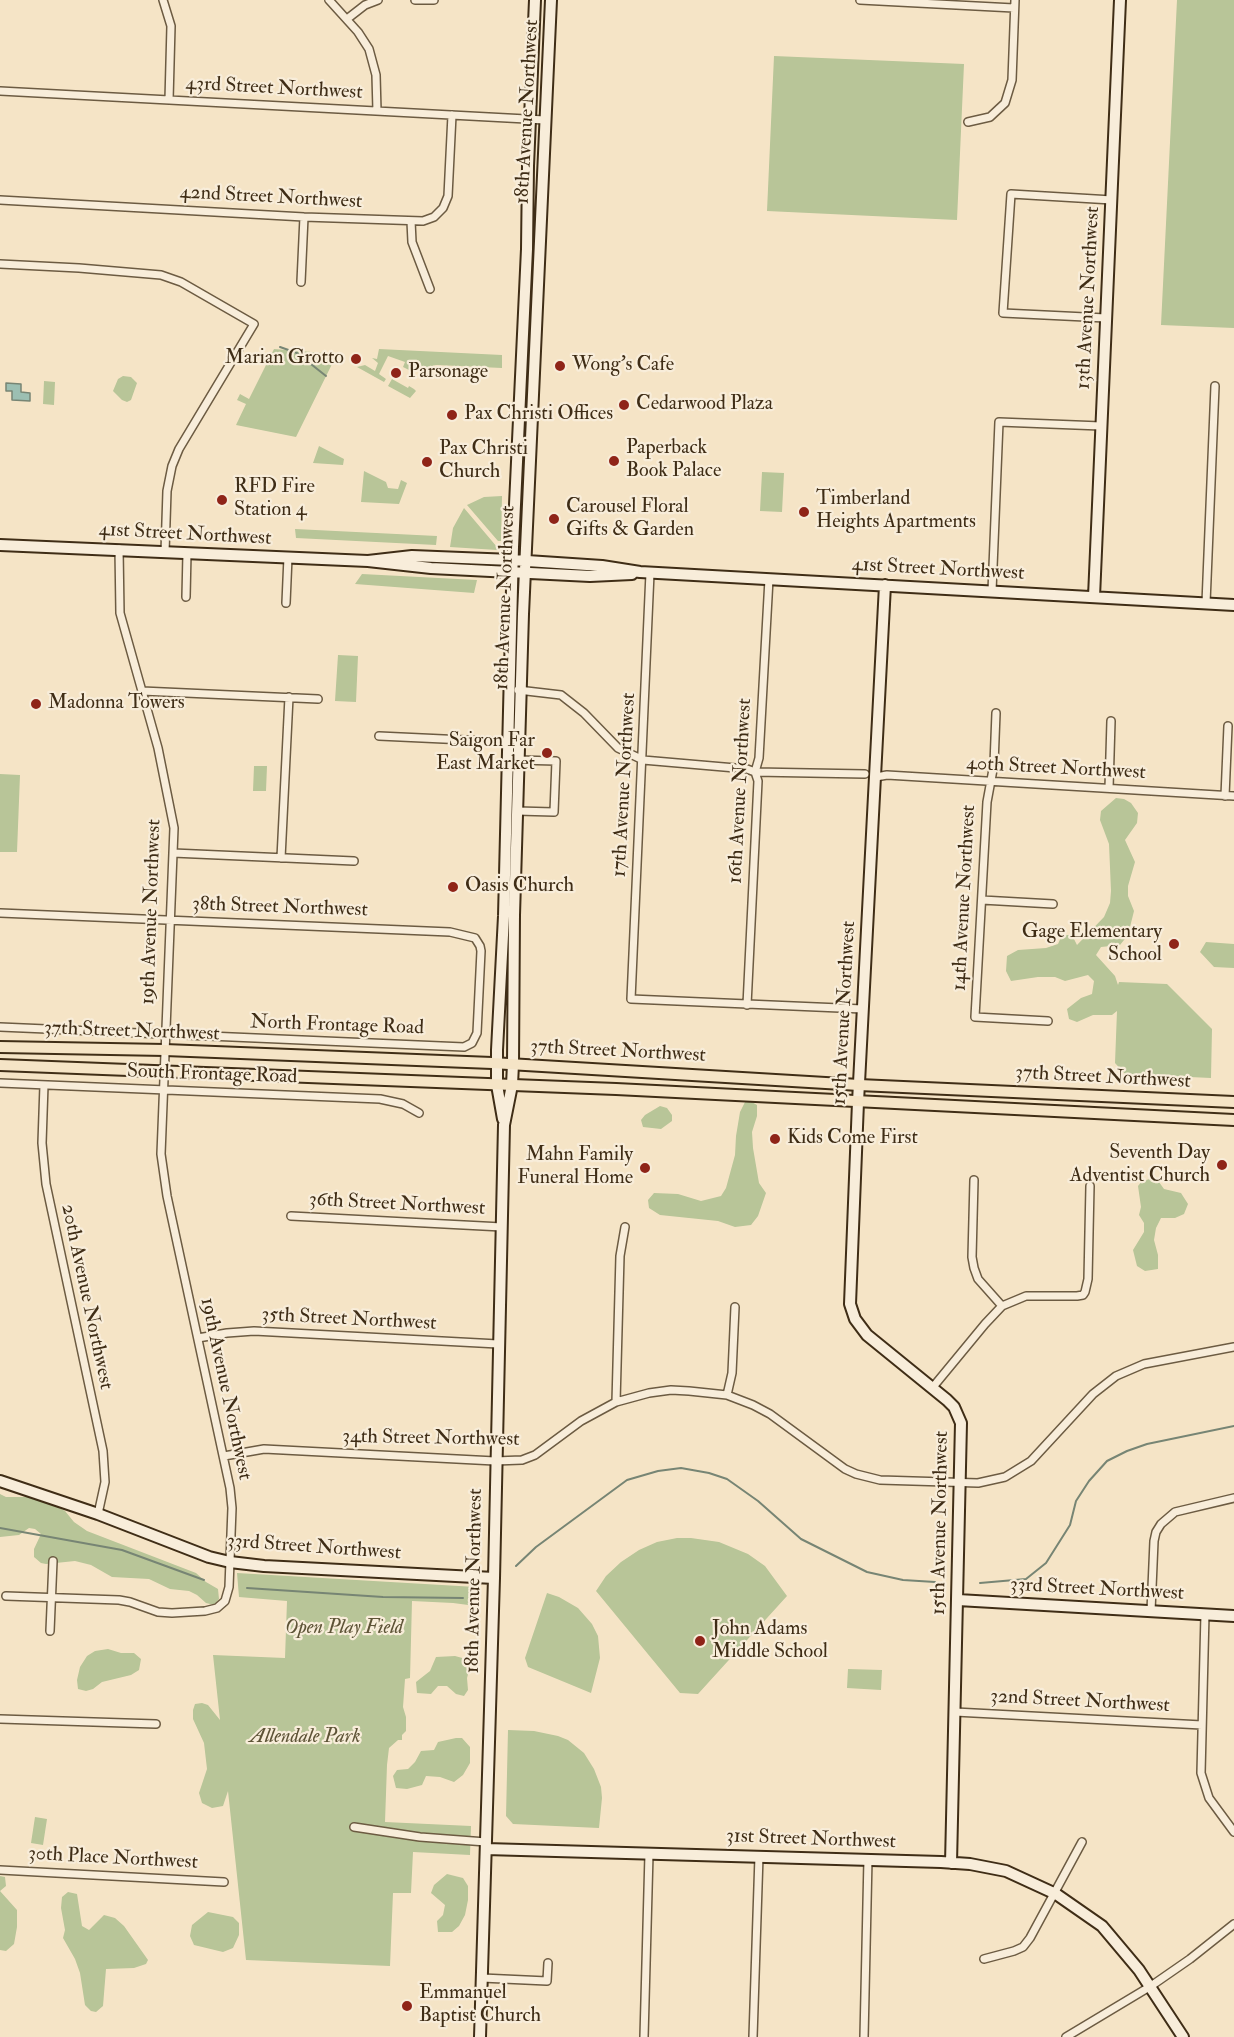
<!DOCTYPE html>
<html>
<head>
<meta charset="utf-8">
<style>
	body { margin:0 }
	canvas { display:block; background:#f5e4c6 }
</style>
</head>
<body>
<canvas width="1234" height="2037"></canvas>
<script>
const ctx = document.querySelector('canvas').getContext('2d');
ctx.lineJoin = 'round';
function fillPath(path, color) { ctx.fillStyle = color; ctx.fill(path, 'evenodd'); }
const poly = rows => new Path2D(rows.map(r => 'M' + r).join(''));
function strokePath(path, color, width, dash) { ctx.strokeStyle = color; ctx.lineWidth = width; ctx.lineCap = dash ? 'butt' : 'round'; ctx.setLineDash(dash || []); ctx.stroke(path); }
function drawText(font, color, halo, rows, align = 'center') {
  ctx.font = font + ' "IM FELL Double Pica",serif'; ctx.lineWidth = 4.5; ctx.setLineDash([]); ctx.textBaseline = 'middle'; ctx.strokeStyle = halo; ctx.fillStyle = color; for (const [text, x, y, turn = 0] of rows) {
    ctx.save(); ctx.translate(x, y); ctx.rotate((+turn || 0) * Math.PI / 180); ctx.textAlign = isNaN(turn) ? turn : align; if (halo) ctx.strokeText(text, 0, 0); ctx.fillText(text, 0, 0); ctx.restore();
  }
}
fillPath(poly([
	[1177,0,1234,0,1234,328,1161,325],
	[774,56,964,64,957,220,767,211],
	[274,349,337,354,296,437,236,425,246,404,237,400,240,394,249,399],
	[379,349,502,355,502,368,436,365,411,371,403,367,405,362,388,356,379,374,386,379,384,382,357,367,365,365,375,371,378,363,372,358,377,359],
	[123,376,131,377,137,383,131,400,127,402,122,400,113,391,118,379],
	[392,379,408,388,409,386,414,389,416,391,410,398,388,386],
	[44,381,55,382,54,405,43,404],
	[319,446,344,459,343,465,313,463],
	[364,471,386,482,388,488,398,489,401,480,407,483,399,504,361,502],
	[762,472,784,473,782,512,760,511],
	[502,496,501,541,498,541,467,505,484,497],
	[464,508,497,547,497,550,450,547,453,528],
	[295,529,437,536,436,545,296,538],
	[362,574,477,580,474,593,355,584],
	[338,655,358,656,356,702,335,701],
	[254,766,267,766,266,791,253,791],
	[0,774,20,775,17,852,0,852],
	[1116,798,1124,799,1131,803,1138,813,1137,823,1125,840,1135,862,1128,886,1128,896,1134,911,1128,935,1120,945,1101,947,1096,955,1115,976,1118,985,1119,982,1167,984,1212,1029,1211,1078,1125,1074,1115,1063,1117,1011,1112,1015,1093,1015,1077,1022,1069,1019,1067,1009,1081,998,1092,994,1094,981,1088,975,1065,981,1055,977,1038,977,1011,981,1006,971,1007,956,1018,950,1046,948,1058,944,1062,935,1072,935,1077,945,1104,917,1110,903,1111,891,1109,844,1100,820,1101,811],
	[1206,942,1234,944,1234,968,1214,967,1200,952],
	[750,1101,757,1105,757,1116,752,1132,753,1148,759,1183,766,1193,758,1216,751,1225,735,1227,718,1221,660,1215,649,1208,648,1200,654,1193,678,1194,701,1201,721,1196,726,1188,735,1155,736,1136,740,1112,745,1102],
	[660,1106,667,1108,672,1115,672,1121,661,1129,643,1127,641,1120,645,1115],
	[1150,1179,1159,1182,1164,1189,1181,1193,1188,1204,1184,1214,1175,1218,1161,1218,1156,1228,1154,1240,1158,1255,1158,1269,1145,1271,1137,1266,1133,1250,1144,1232,1144,1223,1139,1215,1141,1207,1138,1186,1142,1181],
	[0,1494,6,1497,30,1497,52,1504,65,1511,74,1522,87,1531,196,1573,206,1582,218,1589,219,1599,214,1605,206,1603,197,1595,189,1591,170,1589,149,1579,112,1577,91,1565,75,1561,46,1564,41,1563,34,1557,34,1549,41,1534,35,1529,29,1528,19,1535,0,1537],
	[677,1538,691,1538,719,1542,748,1554,765,1566,787,1596,698,1694,680,1693,596,1591,606,1576,621,1562,639,1550,657,1542],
	[237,1573,476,1587,476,1606,453,1603,412,1601,410,1678,405,1679,403,1707,406,1717,406,1731,402,1735,402,1740,398,1740,389,1748,387,1765,385,1822,471,1826,470,1855,413,1852,411,1893,393,1893,390,1966,246,1960,228,1791,223,1806,212,1808,202,1803,199,1793,207,1769,204,1743,193,1719,193,1710,195,1704,202,1703,208,1705,220,1720,213,1655,285,1658,287,1601,239,1597],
	[547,1593,559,1597,578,1608,592,1624,598,1636,600,1658,591,1693,528,1667,525,1658],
	[108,1649,121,1653,134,1653,141,1659,139,1670,131,1675,102,1682,93,1689,86,1691,78,1689,77,1680,80,1667,87,1656,95,1651],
	[455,1656,466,1659,470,1667,467,1678,468,1690,464,1696,456,1694,447,1686,438,1686,431,1694,417,1693,416,1682,430,1671,436,1657],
	[848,1669,882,1670,881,1690,847,1688],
	[508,1730,534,1731,558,1736,568,1740,584,1753,594,1769,601,1787,602,1798,599,1828,513,1824,506,1816],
	[456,1738,462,1738,470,1747,470,1763,463,1775,454,1782,440,1777,426,1776,422,1785,407,1789,396,1788,393,1776,397,1770,408,1769,415,1762,421,1751,434,1750,438,1742],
	[35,1817,47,1819,43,1845,31,1843],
	[447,1874,463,1878,468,1886,468,1900,465,1915,459,1926,452,1932,438,1932,437,1921,443,1915,445,1905,431,1893,434,1885],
	[0,1876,5,1877,6,1886,0,1891,17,1910,17,1927,14,1944,6,1951,0,1950],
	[68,1892,77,1894,82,1926,89,1930,104,1915,115,1918,124,1926,148,1960,146,1964,134,1968,106,1969,103,2006,96,2012,91,2011,85,2005,80,1973,75,1959,63,1938,65,1930,61,1908,62,1897],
	[208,1912,233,1917,239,1923,239,1935,233,1948,223,1952,194,1945,190,1936,192,1925]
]), '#b8c598');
const water = poly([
	[6,383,21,384,21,392,30,393,30,401,12,400,12,391,6,391,6,383]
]);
fillPath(water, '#9cbfb2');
strokePath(water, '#778574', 1.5);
strokePath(poly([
	[280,347,297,353,326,376],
	[0,1528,122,1550,204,1580],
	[516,1566,536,1547,627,1480,658,1471,681,1468,709,1473,727,1479,758,1501,801,1539,867,1572,903,1580,935,1582],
	[980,1583,1026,1579,1046,1563,1070,1525,1076,1501,1089,1481,1107,1461,1127,1451,1147,1444,1234,1426],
	[247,1588,383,1597,463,1598]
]), '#778574', 2);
const street = poly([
	[163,0,171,26,169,100],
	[329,0,358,32,369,49,376,75,377,111],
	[415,0,434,0],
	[860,0,1014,8],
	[347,19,365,5,378,0],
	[0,91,545,120],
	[968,122,990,117,1005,103,1012,80,1015,0],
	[0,200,304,217,423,221,434,217,443,208,448,196,452,115],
	[411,221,412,242,430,289],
	[0,264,79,268,161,275,181,282,254,324,179,449,172,466,167,491,165,552],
	[301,282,304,217],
	[1106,318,1003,313,1011,194,1112,200],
	[650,573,631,999,863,1009],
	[992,591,999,422,1101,426],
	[186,597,187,553],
	[286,603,288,557],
	[1206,603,1215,386],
	[518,690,561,695,584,713,618,748,643,760,747,769,755,772,865,774],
	[142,691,318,699],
	[996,713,994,764,987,802,975,1017,1048,1021],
	[379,736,508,742],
	[876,777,887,775,1234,796],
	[1109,788,1111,721],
	[1225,796,1228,726],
	[517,811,554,812,556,761,518,760],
	[173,853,354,861],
	[281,858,289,697],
	[982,900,1053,904],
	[0,913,450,932,475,938,480,946,481,951,477,1033,472,1043,464,1047,0,1027],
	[747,1005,758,781,755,772,759,758,769,579],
	[0,1083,380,1099,403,1104,419,1113],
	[44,1085,42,1143,46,1184,103,1451,105,1482,98,1514],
	[974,1180,972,1257,974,1268,978,1279,1002,1306],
	[291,1216,502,1227],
	[198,1338,227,1333,254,1331,498,1344],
	[933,1387,985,1324,1002,1306,1026,1296,1077,1296,1083,1295,1085,1292,1088,1279,1090,1186],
	[727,1395,732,1373,735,1307],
	[616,1402,620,1256,625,1227],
	[224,1456,264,1449,495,1461,522,1460,535,1455,581,1421,616,1402,649,1393,671,1390,689,1391,727,1395,753,1405,770,1414,845,1469,856,1474,880,1480,978,1483,1005,1477,1031,1461,1093,1394,1116,1376,1144,1364,1234,1347],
	[6,1596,119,1600,130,1602,158,1612,172,1613,205,1611,217,1608,225,1601,229,1587,232,1508,230,1488,167,1196,161,1154,174,828,158,748,120,613,119,549],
	[1151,1611,1154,1541,1156,1532,1161,1524,1175,1512,1234,1498],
	[1205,1614,1201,1773,1209,1798,1234,1832],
	[50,1631,53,1561],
	[955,1712,1202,1725],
	[0,1719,156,1724],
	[354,1827,420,1837,486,1842],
	[0,1870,224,1882],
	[984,1959,1014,1951,1023,1947,1030,1938,1082,1842],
	[482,1978,547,1981,548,1963],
	[644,2037,649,1854],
	[753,2037,759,1856],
	[864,2037,868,1859],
	[1066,2037,1151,1986,1190,1959,1234,1924]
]);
const secondary = poly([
	[0,545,368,561,431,568,590,576,632,574],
	[368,561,412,556,512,560,602,566,640,572,1234,605],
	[885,585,858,1102,850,1304,855,1319,867,1335,947,1400,954,1407,961,1423,951,1863],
	[1094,597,1120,0],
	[503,1119,497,1085,497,1050,504,916,513,547,527,249,528,166,535,0],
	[0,1481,98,1514,209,1557,230,1562,264,1566,494,1578],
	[958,1600,1234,1616],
	[486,1849,941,1862,970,1864,1006,1871,1056,1894,1102,1926,1139,1970,1183,2037],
	[480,2037,494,1578,504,1125,512,1085,513,1064,514,915,523,614,551,0]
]);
const primary = poly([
	[0,1047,165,1050,492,1063,859,1085,1234,1102],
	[0,1065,616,1089,1234,1120]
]);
strokePath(street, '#6c5b42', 10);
strokePath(secondary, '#3f2d16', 14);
strokePath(primary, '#3f2d16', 14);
strokePath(street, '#f8edda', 7);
strokePath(secondary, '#f8edda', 10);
strokePath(primary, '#f5e4c6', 10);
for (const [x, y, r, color] of [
	[356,359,6,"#8f2418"],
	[560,366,6,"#8f2418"],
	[396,373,6,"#8f2418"],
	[624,405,6,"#8f2418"],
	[452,415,6,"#8f2418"],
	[614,461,6,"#8f2418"],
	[427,462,6,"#8f2418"],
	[222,500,6,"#8f2418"],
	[804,512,6,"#8f2418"],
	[554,519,6,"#8f2418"],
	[36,704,6,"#8f2418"],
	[547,753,6,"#8f2418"],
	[453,887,6,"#8f2418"],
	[1174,944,6,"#8f2418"],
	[775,1139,6,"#8f2418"],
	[1222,1165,6,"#8f2418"],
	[645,1168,6,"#8f2418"],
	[700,1641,6,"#8f2418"],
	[407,2006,6,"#8f2418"]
]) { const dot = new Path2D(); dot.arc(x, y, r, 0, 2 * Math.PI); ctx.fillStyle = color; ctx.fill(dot); strokePath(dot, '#f8edda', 2); }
drawText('20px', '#3f2d16', '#f8edda', [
	["43rd Street Northwest",274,89,3],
	["18th Avenue Northwest",528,112,-87],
	["42nd Street Northwest",271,198,3],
	["13th Avenue Northwest",1089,298,-87],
	["41st Street Northwest",185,535,3],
	["41st Street Northwest",938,570,3],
	["18th Avenue Northwest",506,598,-88],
	["40th Street Northwest",1056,769,3],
	["17th Avenue Northwest",625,785,-87],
	["16th Avenue Northwest",741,791,-87],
	["14th Avenue Northwest",965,898,-87],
	["38th Street Northwest",280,908,2],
	["19th Avenue Northwest",152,912,-88],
	["15th Avenue Northwest",845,1013,-87],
	["North Frontage Road",337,1026,2],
	["37th Street Northwest",132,1032,2],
	["37th Street Northwest",618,1052,3],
	["South Frontage Road",212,1075,2],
	["37th Street Northwest",1103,1078,3],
	["36th Street Northwest",397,1205,3],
	["20th Avenue Northwest",86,1297,78],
	["35th Street Northwest",349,1320,3],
	["19th Avenue Northwest",225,1389,78],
	["34th Street Northwest",431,1439,1],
	["15th Avenue Northwest",941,1523,-89],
	["33rd Street Northwest",314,1548,4],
	["18th Avenue Northwest",475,1581,-89],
	["33rd Street Northwest",1097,1590,3],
	["32nd Street Northwest",1080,1702,3],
	["31st Street Northwest",811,1840,2],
	["30th Place Northwest",113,1859,3]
]);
drawText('20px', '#3f2d16', '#f8edda', [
	["Marian Grotto",344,359,"right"],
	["Wong's Cafe",572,366],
	["Parsonage",408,373],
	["Cedarwood Plaza",636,405],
	["Pax Christi Offices",464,415],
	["Paperback",626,449],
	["Book Palace",626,472],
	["Pax Christi",439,450],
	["Church",439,473],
	["RFD Fire",234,488],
	["Station 4",234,511],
	["Timberland",816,500],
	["Heights Apartments",816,523],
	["Carousel Floral",566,508],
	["Gifts & Garden",566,531],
	["Madonna Towers",48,704],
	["Saigon Far",535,742,"right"],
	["East Market",535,765,"right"],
	["Oasis Church",465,887],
	["Gage Elementary",1162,933,"right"],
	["School",1162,956,"right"],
	["Kids Come First",787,1139],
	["Seventh Day",1210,1154,"right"],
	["Adventist Church",1210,1177,"right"],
	["Mahn Family",633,1156,"right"],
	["Funeral Home",633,1179,"right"],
	["John Adams",712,1630],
	["Middle School",712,1653],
	["Emmanuel",419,1994],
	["Baptist Church",419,2017]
], 'left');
drawText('italic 20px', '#5d5336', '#f8edda', [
	["Open Play Field",344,1629],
	["Allendale Park",305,1738]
]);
</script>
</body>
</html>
